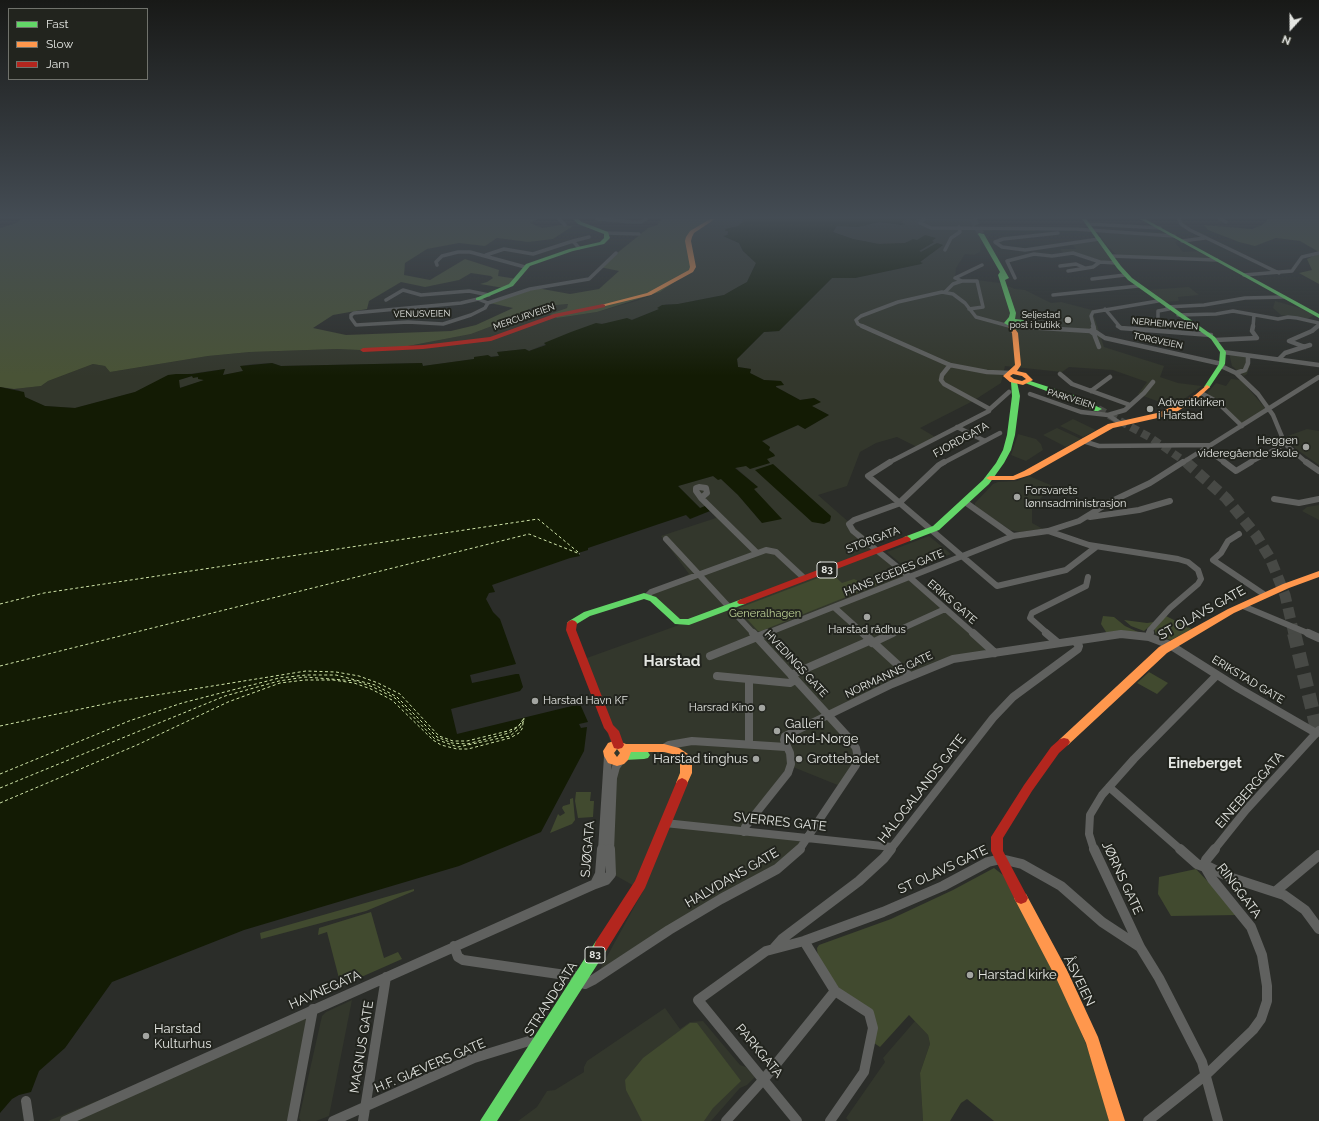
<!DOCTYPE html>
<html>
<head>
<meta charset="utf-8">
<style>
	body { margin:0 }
	#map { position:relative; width:1319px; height:1121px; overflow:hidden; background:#2b2d29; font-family:Raleway,sans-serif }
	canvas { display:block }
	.legend { position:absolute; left:8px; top:8px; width:140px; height:72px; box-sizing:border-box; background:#22241e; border:1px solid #70726c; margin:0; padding:5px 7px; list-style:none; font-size:12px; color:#e4e6e2 }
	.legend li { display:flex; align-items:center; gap:8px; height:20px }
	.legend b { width:20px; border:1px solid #70726c }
	.north { position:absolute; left:1271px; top:8px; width:40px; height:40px; -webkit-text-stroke:3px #22241e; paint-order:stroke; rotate:201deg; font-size:11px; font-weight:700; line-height:16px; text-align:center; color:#e4e6e2 }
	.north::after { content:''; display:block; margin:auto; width:14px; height:18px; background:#e4e6e2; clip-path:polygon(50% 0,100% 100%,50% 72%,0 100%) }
</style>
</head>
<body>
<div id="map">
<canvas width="1319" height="1121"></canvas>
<ul class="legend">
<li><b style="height:5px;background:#63d668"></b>Fast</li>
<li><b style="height:5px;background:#ff974d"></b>Slow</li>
<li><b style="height:5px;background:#b3261e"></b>Jam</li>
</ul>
<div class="north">N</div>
</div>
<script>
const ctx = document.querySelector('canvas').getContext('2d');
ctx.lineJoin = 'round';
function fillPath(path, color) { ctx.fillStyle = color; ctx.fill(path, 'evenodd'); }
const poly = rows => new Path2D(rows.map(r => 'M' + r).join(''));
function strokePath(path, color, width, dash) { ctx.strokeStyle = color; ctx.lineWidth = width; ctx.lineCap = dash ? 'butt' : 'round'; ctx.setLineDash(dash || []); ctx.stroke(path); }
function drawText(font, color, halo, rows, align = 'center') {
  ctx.font = font + ' Raleway,sans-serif'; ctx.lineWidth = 4; ctx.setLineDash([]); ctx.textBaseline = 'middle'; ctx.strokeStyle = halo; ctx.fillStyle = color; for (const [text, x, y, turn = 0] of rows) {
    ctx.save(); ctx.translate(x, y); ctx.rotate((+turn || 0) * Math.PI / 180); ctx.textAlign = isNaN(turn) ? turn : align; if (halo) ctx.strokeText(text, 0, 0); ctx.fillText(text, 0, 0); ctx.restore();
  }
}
fillPath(poly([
	[709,219,744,219,740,226,725,229,725,231,728,231,726,237,739,243,743,251,756,263,747,282,744,284,724,295,678,304,666,304,660,309,631,320,599,324,571,333,529,351,525,349,498,352,500,356,474,357,474,359,423,366,422,363,281,366,272,363,253,364,241,366,243,371,223,375,224,369,188,374,156,382,135,392,75,408,45,406,25,397,19,390,14,389,41,386,48,381,93,364,105,366,110,372,208,356,250,352,337,349,382,351,471,334,508,320,534,307,569,304,567,308,551,314,557,318,597,312,636,301,660,292,667,287,689,234],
	[907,219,973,219,981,240,980,252,974,255,965,254,956,268,955,278,962,282,977,280,1000,283,1015,289,1025,290,1051,303,1061,302,1092,310,1104,347,1164,366,1160,377,1178,383,1202,386,1173,407,1138,394,1147,382,1113,370,1069,367,1062,372,1005,366,1001,383,973,401,920,428,937,438,919,448,897,437,876,443,860,452,847,486,818,495,996,652,955,660,912,673,829,718,851,743,856,756,845,788,788,765,780,788,740,833,809,840,786,864,599,971,643,891,613,874,611,744,584,659,679,625,648,594,689,574,661,536,716,518,710,511,700,508,678,486,713,476,721,479,738,495,762,523,754,489,758,487,735,467,770,463,766,459,770,447,761,442,798,425,805,429,829,415,811,406,820,402,814,398,800,400,776,387,781,381,764,380,750,373,751,369,738,367,737,359,764,332,779,331,832,278,855,278,921,264,920,262,943,245,937,243,921,252,919,251,934,242,917,240,905,243,876,244,853,239,833,232,836,226,880,222,903,225,899,223],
	[1098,232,1171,237,1179,241,1175,242,1183,252,1198,251,1213,259,1118,256,1107,246],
	[1096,239,1113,262,1102,261,1079,254,1064,254,1060,249,1076,249,1070,242],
	[1189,287,1199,295,1178,297,1179,301,1164,302,1147,290],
	[1275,301,1300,308,1314,315,1307,319,1281,315,1273,308],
	[1229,353,1250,356,1250,365,1247,374,1244,376,1232,366],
	[193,376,205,380,179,388,179,380],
	[1231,379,1241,380,1266,409,1244,423,1241,423,1207,393,1216,383,1226,386],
	[1073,419,1096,430,1083,437,1060,426],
	[1057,428,1081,439,1066,447,1043,435],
	[1307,429,1319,431,1319,465,1296,449,1285,437],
	[1018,434,1036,439,1041,444,1043,450,1026,461,1011,455],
	[1029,476,1053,486,1032,507,1032,523,1043,529,1020,532,1010,530,975,506,975,503,993,484,998,482,1017,481],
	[1319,505,1319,520,1302,511,1307,507],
	[929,536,951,554,911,570,908,570,887,552],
	[352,1000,329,1116,316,1121,301,1121,299,1118,322,1016,326,1012],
	[665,1008,680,1029,690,1022,703,1021,740,1065,746,1067,755,1077,747,1085,740,1088,711,1121,518,1121,537,1107,547,1091,555,1090,584,1072,584,1067,587,1061],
	[310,1013,288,1121,48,1121],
	[915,1021,928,1035,930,1044,920,1073,923,1121,849,1121,846,1118,885,1062,883,1058]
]), '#33372c');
fillPath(poly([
	[831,573,842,583,854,579,864,584,877,580,881,583,761,631,758,631,739,610,739,608],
	[1103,616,1114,617,1125,626,1138,632,1106,632,1101,624],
	[1166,616,1192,629,1171,640,1162,638,1156,634,1154,629],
	[1124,620,1147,623,1154,622,1144,631,1131,626],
	[1149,672,1168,683,1157,694,1137,683],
	[576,792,591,792,590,801,594,801,593,817,578,818,575,801],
	[573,798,575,820,572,824,550,833,558,814,560,816,565,813,562,808,563,806,570,804,570,799],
	[994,868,1003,875,1054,969,1086,1044,1096,1072,1109,1121,994,1121,967,1099,961,1103,950,1121,923,1121,920,1073,930,1044,928,1035,909,1015,880,1047,874,1043,876,1024,840,990,818,959,817,948,819,945,891,919,953,890],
	[1196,869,1212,886,1238,915,1171,916,1158,894,1159,877],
	[414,889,414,891,366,911,261,939,260,933],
	[371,912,384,958,398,952,402,959,341,986,327,932,318,935,319,928],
	[690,1023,697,1023,741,1081,713,1108,704,1121,642,1121,626,1090,625,1080,643,1058]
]), '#414a2f');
fillPath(poly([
	[22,219,538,219,530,223,542,228,560,225,573,226,553,239,528,242,497,238,485,246,459,243,427,249,405,263,404,275,430,280,465,259,499,270,498,276,517,279,504,288,480,284,487,282,493,278,491,276,471,273,459,280,425,287,401,282,369,301,367,309,333,315,313,328,346,335,451,331,476,325,513,308,490,303,537,288,570,294,599,289,619,271,600,267,648,228,657,225,662,219,709,219,689,234,691,268,686,274,660,292,597,312,557,318,550,314,567,308,568,304,534,307,508,320,471,334,382,351,337,349,250,352,208,356,110,372,105,366,93,364,48,381,41,386,14,389,0,387,0,228,16,223],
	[1267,219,1319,219,1319,252,1300,241,1276,238,1255,246,1239,242,1208,230,1204,225,1252,229,1262,225,1267,221],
	[1319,253,1319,284,1299,273,1312,270,1307,259]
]), '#495336');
fillPath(poly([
	[743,219,917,219,913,221,907,219,900,222,905,224,903,225,880,222,858,227,837,226,833,232,853,239,879,244,905,243,913,239,917,240,925,235,936,238,932,241,934,242,919,251,921,252,937,243,943,245,920,262,923,263,921,264,855,278,832,278,779,331,764,332,737,359,738,367,751,369,750,373,764,380,781,381,784,385,776,386,776,387,800,400,814,398,821,402,812,406,829,415,805,429,798,425,762,441,770,447,769,450,774,454,775,456,767,459,770,463,750,469,746,466,735,468,758,487,754,489,782,519,762,523,738,495,721,479,718,480,713,476,678,486,700,508,705,506,710,511,690,519,686,515,659,524,588,548,588,550,578,553,580,556,570,558,492,585,495,592,489,593,486,599,493,612,500,619,516,664,470,675,472,683,516,674,519,674,523,687,520,691,451,709,457,734,580,704,588,722,579,724,581,728,587,727,584,751,541,832,459,866,244,930,112,982,65,1048,39,1071,31,1092,19,1095,12,1099,0,1113,0,387,24,392,25,397,45,406,75,408,135,392,168,375,176,374,192,374,225,369,223,375,243,371,240,366,272,363,281,366,422,363,423,366,474,359,474,357,488,355,491,357,499,356,497,352,525,349,529,351,546,345,544,343,571,332,596,323,602,324,627,318,632,320,659,309,657,308,662,305,678,304,724,295,736,288,747,282,756,263,743,251,739,243,723,236,728,235,728,231,725,231,726,229,739,226,738,225,744,222],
	[192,376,193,378,198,377,198,379,204,380,180,388,179,380],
	[773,464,831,516,830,521,824,524,812,522,755,470]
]), '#131b04');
strokePath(poly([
	[0,604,44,593,538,519,578,552],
	[0,666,529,534,580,554],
	[0,726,119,701,306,671,336,672,359,676,378,683,400,694,439,736,453,741,467,741,508,731,517,727,522,722],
	[0,774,129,721,182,703,279,678,306,675,336,675,375,685,397,697,437,737,452,743,467,744,509,733,518,727,524,718],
	[0,788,225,696,279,681,305,677,356,681,373,687,395,698,435,739,458,747,510,736,520,728,524,720],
	[0,803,137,745,228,702,280,683,305,680,333,680,354,683,371,689,392,700,433,740,441,745,457,749,468,749,510,738,519,733,522,729,524,718]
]), '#cfe4a8', 1, [3, 2.5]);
strokePath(poly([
	[973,219,981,234]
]), '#474945', 7, [7, 3.5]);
strokePath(poly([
	[1098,409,1151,438,1187,463]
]), '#474945', 8, [8, 4.5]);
strokePath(poly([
	[1186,462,1226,498,1256,535,1270,558,1285,595,1294,634]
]), '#474945', 11, [11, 5.5]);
strokePath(poly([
	[1294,633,1319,737]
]), '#474945', 14, [14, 7]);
strokePath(poly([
	[559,219,565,225],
	[597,219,632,222,641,222,646,219],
	[924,219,920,223,931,228,1075,229,1174,236],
	[1179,219,1181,224,1190,230,1279,273],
	[1220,219,1226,222],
	[1088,224,1160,228],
	[606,233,639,234],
	[1058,233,1003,239,995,242,1002,247,1025,250,1099,239],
	[573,241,589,237],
	[1182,241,1205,238],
	[945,250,951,238,960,232,959,227],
	[486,255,504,249,533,254,573,241,579,248],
	[1111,256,1217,260],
	[437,265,436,262,442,256,458,252,470,252,525,267],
	[1060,266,1076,264,1085,268],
	[1068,271,1093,267,1100,262,1116,263],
	[1244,275,1292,271,1302,257,1319,253],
	[1015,278,1007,261,1034,254,1052,256,1073,253,1100,262],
	[1092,279,1125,275],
	[962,281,955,278,982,265],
	[945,292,953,284,962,281,977,281,983,307,969,309],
	[1053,295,1138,286],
	[478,299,488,303,485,308,471,315,443,324,408,322,356,325,351,318,351,315,354,313,461,303,478,299],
	[386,300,403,290,421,295,469,291,489,295],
	[488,303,530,289,589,279,616,253],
	[1167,307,1204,305,1245,298,1284,297],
	[1105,309,1120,327],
	[1178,315,1216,314,1233,311,1278,319,1288,317,1297,318,1319,323],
	[1158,325,1158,311,1169,309],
	[864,327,858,324,856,320,861,316,898,302,942,292,953,294,965,303,976,317,1009,326],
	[1025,327,1045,327],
	[1094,327,1091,316,1093,312,1158,301],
	[1253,327,1254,315],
	[1317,327,1319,325]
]), '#60615f', 3.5);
strokePath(poly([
	[862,326,950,365,987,372,1010,373],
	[1093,326,1094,329,1090,331,1094,334,1099,347],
	[1118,326,1121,328,1211,335],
	[1025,327,1090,331],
	[1093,330,1105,338,1222,364],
	[1216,340,1257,338,1252,331,1253,326],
	[1305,347,1289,341,1312,331,1318,326],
	[1223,352,1319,365],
	[1279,359,1285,353,1310,345],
	[1221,366,1236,373,1258,394,1273,415,1285,444,1307,463],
	[1236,373,1245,370,1248,363,1248,356],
	[1060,374,1072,384,1130,405],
	[1091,391,1110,377],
	[1201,393,1216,401,1242,426],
	[1030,394,1081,412,1108,415],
	[990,409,1009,392],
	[1120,423,1108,415,1125,410,1144,393,1153,382],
	[957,427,985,441],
	[1083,441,1099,446,1211,445],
	[1205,449,1225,463],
	[888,463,989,411,988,408,944,384,941,380,942,375,950,365],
	[943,463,1000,433],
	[1182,463,1319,377],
	[1249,463,1285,444]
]), '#60615f', 4.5);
strokePath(poly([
	[890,462,868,476,997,586,1066,570,1096,547],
	[944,462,939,465,898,504,854,520,849,524,853,531,906,574,974,634],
	[1224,462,1236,471,1251,462],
	[1306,462,1319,471],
	[699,487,706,488,707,493,701,498,696,491,696,488,699,487],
	[701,498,757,553],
	[1274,499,1299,503,1319,499],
	[965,502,1013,536],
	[1090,517,1139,510,1170,501],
	[1048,531,1089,545,1178,559,1188,562,1198,570,1201,579,1198,584,1170,608,1150,630,1149,634],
	[1239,534,1228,541,1221,553,1213,560,1265,595],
	[666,539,754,634],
	[647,596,651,592,766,550,776,552,804,578],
	[1243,606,1310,634],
	[835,608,864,634],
	[765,634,1013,536,1048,531,1079,521,1110,502,1150,483,1183,462],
	[890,634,945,609],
	[1048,634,1030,618,1032,613,1086,586,1088,577],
	[1118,634,1125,634]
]), '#60615f', 6);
strokePath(poly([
	[753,633,848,737,856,748,858,758,856,765,799,850],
	[863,633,910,676],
	[973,633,995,653],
	[1046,633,1058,643],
	[1308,633,1319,638],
	[1149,637,1150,633],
	[872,643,893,633],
	[710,656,767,633],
	[791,675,869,641],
	[717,676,790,683,795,680],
	[749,679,749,744],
	[664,748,669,745,692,741,786,747],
	[1109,787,1181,850],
	[665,823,892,847],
	[744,832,745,827,788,773,791,764,790,753,784,740,785,736,892,684,953,659,1121,634,1149,637,1170,645,1238,688,1316,733],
	[602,850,608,756],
	[610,850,613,778,616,767,621,760],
	[890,850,993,718,1013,697,1078,649,1079,646,1075,641],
	[1094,850,1089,834,1090,815,1102,795,1134,759,1217,675],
	[1214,850,1246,810,1319,730]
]), '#60615f', 8);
strokePath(poly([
	[602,849,600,874,595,884,606,880,611,874,610,849],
	[1094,849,1140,947,1159,978,1202,1062,1218,1121],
	[1205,865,1229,877,1284,895,1305,910,1319,929],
	[1205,867,1206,860,1215,849],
	[1276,891,1319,855],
	[454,946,458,957,463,960,579,977],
	[774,948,782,939,859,881,884,858,891,849],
	[579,982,585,984,593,980,669,930,721,899,777,869,800,849],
	[26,1101,29,1121],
	[65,1121,595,884],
	[292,1121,313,1009],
	[333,1121,474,1058,529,1041,537,1045],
	[363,1121,386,977],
	[726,1121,764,1079,835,991,804,941],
	[797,1121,698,1000,766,951,804,941,883,912,943,886,988,862,1001,859,1022,864,1061,886,1102,922,1140,947],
	[830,1121,864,1072,873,1028,869,1013,835,991],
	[1148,1121,1207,1074,1253,1030,1261,1019,1267,1001,1267,986,1262,955,1251,927,1212,879,1205,867,1197,864,1180,849]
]), '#60615f', 10);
fillPath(poly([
	[573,219,578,219,582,222,608,232,610,238,604,244,573,251,530,266,513,286,480,300,476,300,476,298,509,284,526,264,569,249,600,242,604,238,604,234,578,224,573,219],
	[1082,219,1086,219,1121,266,1132,278,1215,337,1226,352,1225,364,1209,388,1205,388,1204,387,1219,364,1220,352,1211,339,1128,280,1117,268,1082,219],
	[1140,219,1145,219,1319,314,1319,318,1140,219],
	[979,233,984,234,1009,278,1005,280,1016,313,1015,319,1023,320,1029,324,1029,326,1017,330,1004,323,1009,317,1010,313,998,275,1000,272,978,234,979,233],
	[1012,322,1019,323,1022,324,1018,326,1012,322],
	[1014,380,1017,382,1020,396,1015,435,1011,450,1004,463,989,484,939,530,910,541,904,541,903,539,904,537,933,526,983,480,996,463,1003,450,1007,435,1012,396,1011,382,1014,380],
	[1027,380,1077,396,1102,409,1098,411,1095,411,1071,400,1025,383,1025,381,1027,380],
	[644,593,656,597,680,619,688,619,742,599,747,602,745,604,689,625,675,624,650,601,644,599,590,616,575,625,569,625,567,623,569,621,584,612,644,593],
	[644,751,648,752,650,755,648,758,644,759,625,760,621,759,619,756,621,753,625,752,644,751],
	[601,940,606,941,608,946,606,951,497,1121,480,1121,596,941,601,940]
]), '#63d668');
fillPath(poly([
	[710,219,715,219,694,233,692,237,691,241,696,267,693,272,651,295,601,307,601,305,647,293,689,270,690,267,685,241,686,237,690,231,710,219],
	[1011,325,1013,326,1018,333,1021,365,1017,371,1026,373,1033,380,1023,385,1010,382,1003,376,1015,365,1012,333,1008,327,1011,325],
	[1013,374,1022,376,1026,379,1022,381,1014,379,1010,376,1013,374],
	[1207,385,1210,387,1199,397,1178,411,1162,417,1113,428,1030,475,1014,480,990,480,986,478,990,476,1013,476,1024,471,1108,424,1157,413,1172,407,1195,395,1207,385],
	[1319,571,1319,577,1289,588,1234,613,1167,653,1068,745,1064,746,1060,745,1058,742,1060,739,1159,647,1228,609,1283,584,1319,571],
	[616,740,626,744,664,744,679,748,688,754,692,761,692,773,686,786,682,788,678,786,676,783,680,773,680,761,672,754,664,752,631,752,628,760,624,764,617,766,608,763,604,756,603,751,608,743,616,740],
	[617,749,620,753,617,757,614,753,617,749],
	[1021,892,1026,894,1067,970,1098,1037,1125,1121,1109,1121,1086,1043,1057,980,1014,898,1016,894,1021,892]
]), '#ff974d');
fillPath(poly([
	[603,304,605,305,605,307,557,317,491,341,423,349,363,352,360,350,363,348,423,345,490,337,554,314,603,304],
	[907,536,911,539,910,541,745,604,739,604,737,602,739,600,907,536],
	[572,620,575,621,577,623,576,630,613,725,619,731,624,745,622,748,618,749,614,748,608,733,604,728,566,630,567,623,569,621,572,620],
	[1064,738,1068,739,1070,742,1068,745,1059,753,1032,791,1003,838,1003,851,1028,898,1026,902,1021,904,1016,902,991,851,991,837,1024,785,1051,747,1060,739,1064,738],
	[682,778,686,780,688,783,645,888,606,951,601,952,596,951,594,946,596,941,635,881,676,783,678,780,682,778]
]), '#b3261e');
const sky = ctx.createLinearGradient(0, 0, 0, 376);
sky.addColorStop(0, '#181917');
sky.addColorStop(0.58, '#444c54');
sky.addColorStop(1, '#444c5400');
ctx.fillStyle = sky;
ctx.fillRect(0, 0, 1319, 376);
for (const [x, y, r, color] of [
	[1068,320,4,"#a3a5a1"],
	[1150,409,4,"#a3a5a1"],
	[1306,447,4,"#a3a5a1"],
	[1017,497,4,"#a3a5a1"],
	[867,617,4,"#a3a5a1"],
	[535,701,4,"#a3a5a1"],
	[762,708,4,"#a3a5a1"],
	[777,731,4,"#a3a5a1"],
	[756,759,4,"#a3a5a1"],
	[799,759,4,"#a3a5a1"],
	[970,975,4,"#a3a5a1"],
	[146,1036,4,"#a3a5a1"]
]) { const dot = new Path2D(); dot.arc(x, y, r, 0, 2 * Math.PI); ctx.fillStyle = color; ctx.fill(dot); strokePath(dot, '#22241e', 1.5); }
drawText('9px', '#e4e6e2', '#22241e', [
	["VENUSVEIEN",422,314,-1],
	["MERCURVEIEN",524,317,-19],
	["NERHEIMVEIEN",1165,324,5],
	["TORGVEIEN",1158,341,12],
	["PARKVEIEN",1071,399,17]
]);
drawText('9px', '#e4e6e2', '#22241e', [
	["Seljestad",1060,315],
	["post i butikk",1060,325]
], 'right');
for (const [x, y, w] of [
	[827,570,20],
	[595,955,20]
]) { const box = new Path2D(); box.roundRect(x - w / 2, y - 8, w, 16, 3); ctx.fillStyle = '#22241e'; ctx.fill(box); strokePath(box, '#e4e6e2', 1); }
drawText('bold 10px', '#e4e6e2', null, [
	["83",827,570],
	["83",595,955]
]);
drawText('11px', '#e4e6e2', '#22241e', [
	["Adventkirken",1158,403],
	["i Harstad",1158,416],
	["Heggen",1298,441,"right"],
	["videregående skole",1298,454,"right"],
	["Forsvarets",1025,491],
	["lønnsadministrasjon",1025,504],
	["Harstad rådhus",867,630,"center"],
	["Harstad Havn KF",543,701],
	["Harsrad Kino",754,708,"right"]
], 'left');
drawText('11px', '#e4e6e2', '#22241e', [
	["FJORDGATA",961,440,-29],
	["STORGATA",873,540,-21],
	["HANS EGEDES GATE",894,573,-22],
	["ERIKS GATE",952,602,41],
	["HVEDINGS GATE",796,664,47],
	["NORMANNS GATE",889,675,-25],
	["ERIKSTAD GATE",1248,680,31]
]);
drawText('11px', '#bdd195', '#22241e', [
	["Generalhagen",765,614]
]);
drawText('13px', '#e4e6e2', '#22241e', [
	["ST OLAVS GATE",1202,613,-29],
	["HÅLOGALANDS GATE",922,789,-52],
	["EINEBERGGATA",1250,790,-49],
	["SVERRES GATE",780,822,6],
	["SJØGATA",588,849,-85],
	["ST OLAVS GATE",943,870,-25],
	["HALVDANS GATE",732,878,-30],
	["JØRNS GATE",1122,878,65],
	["RINGGATA",1239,891,53],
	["ÅSVEIEN",1079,981,64],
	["HAVNEGATA",325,990,-24],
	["STRANDGATA",551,999,-57],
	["MAGNUS GATE",362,1047,-81],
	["PARKGATA",759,1051,50],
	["H.F. GIÆVERS GATE",430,1066,-23]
]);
drawText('13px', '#e4e6e2', '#22241e', [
	["Galleri",785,724],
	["Nord-Norge",785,739],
	["Harstad tinghus",748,759,"right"],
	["Grottebadet",807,759],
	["Harstad kirke",978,975],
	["Harstad",154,1029],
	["Kulturhus",154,1044]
], 'left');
drawText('bold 14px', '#e4e6e2', '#22241e', [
	["Eineberget",1205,764]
]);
drawText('bold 15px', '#e4e6e2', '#22241e', [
	["Harstad",672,661]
]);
</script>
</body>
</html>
